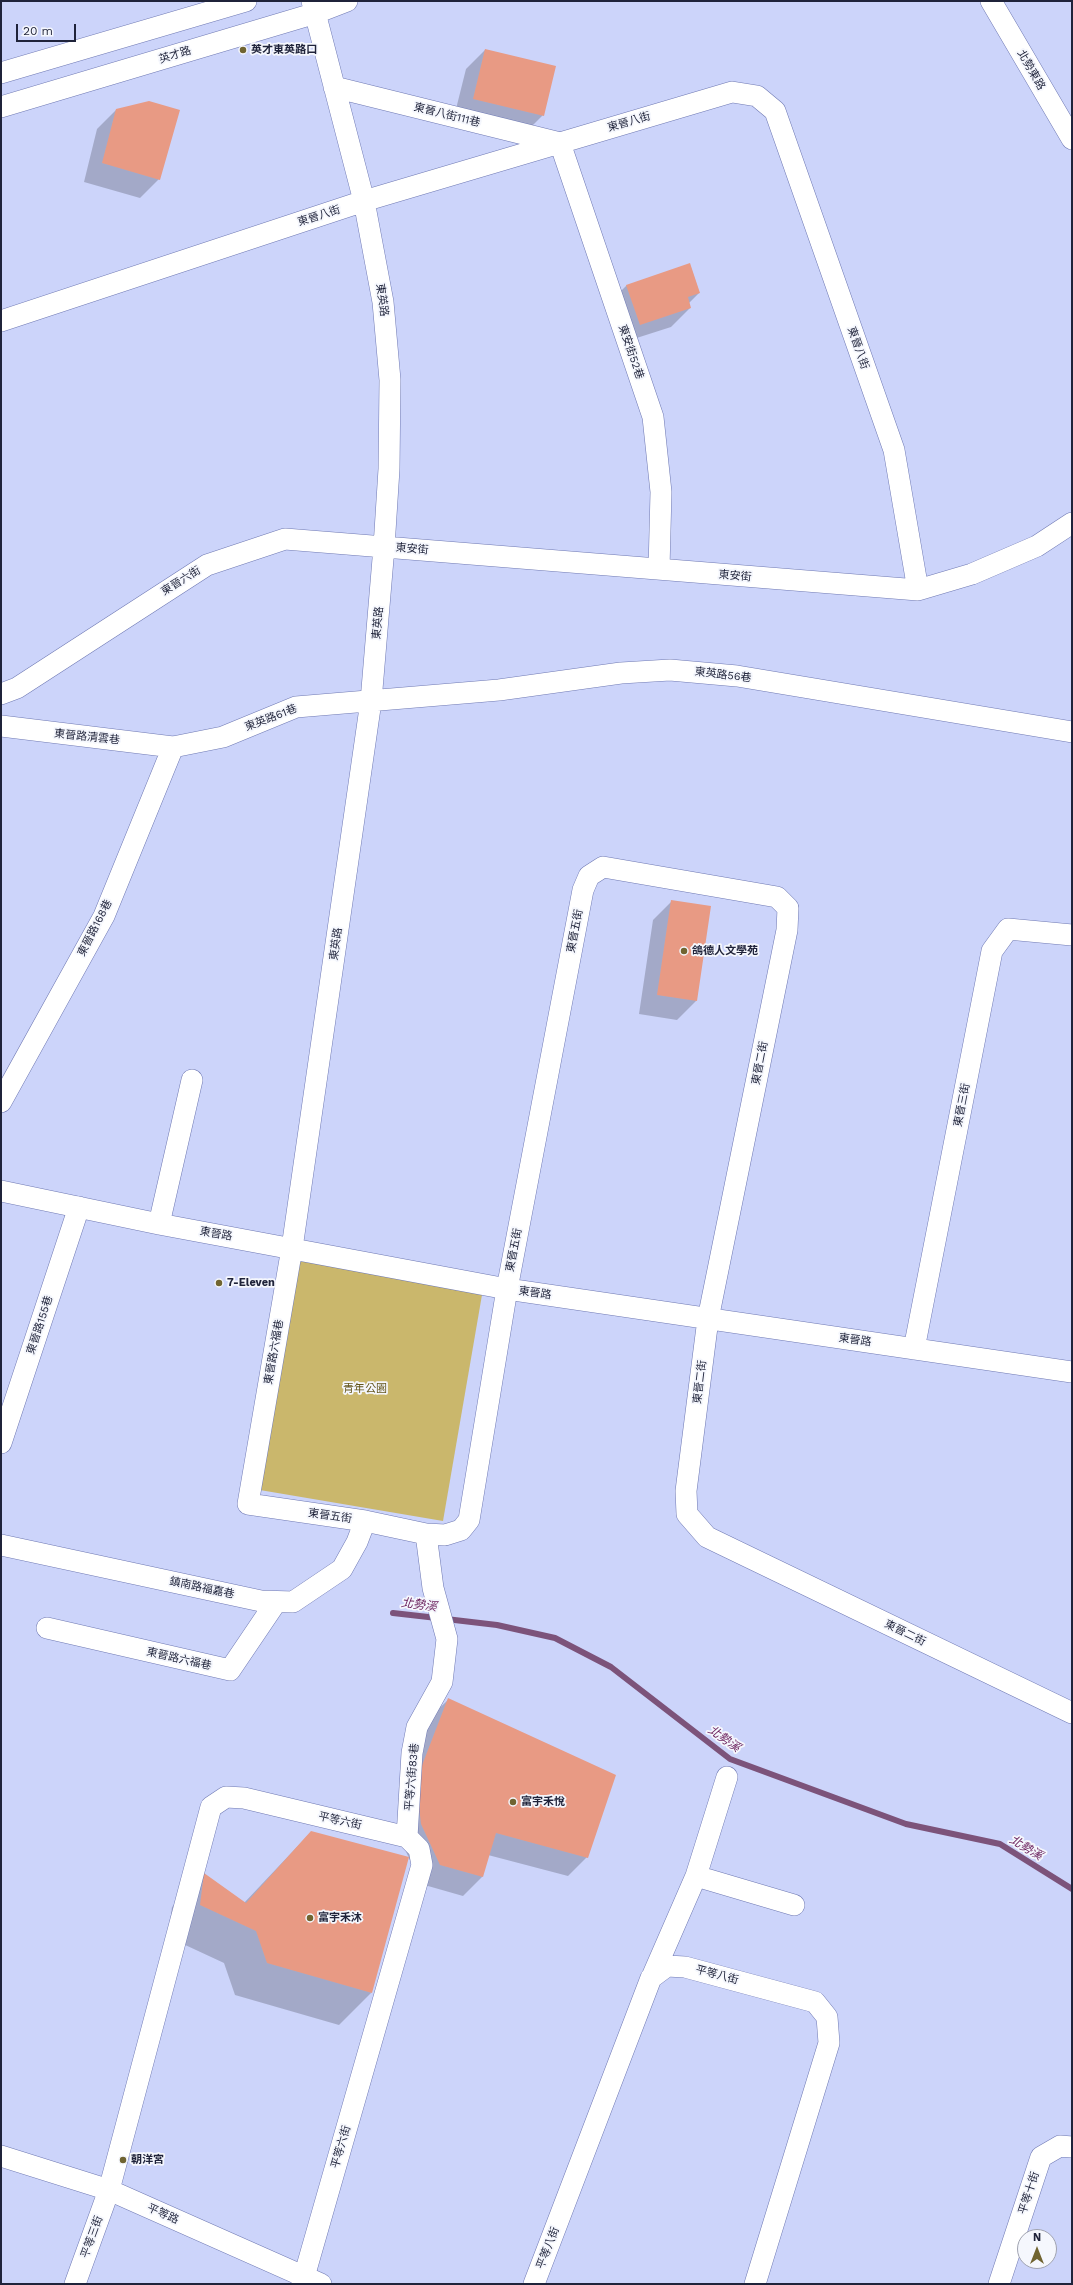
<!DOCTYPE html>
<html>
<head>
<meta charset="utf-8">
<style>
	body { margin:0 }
	#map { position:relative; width:1073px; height:2285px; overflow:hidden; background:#ccd4fa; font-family:"Work Sans",sans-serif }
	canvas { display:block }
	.frame { position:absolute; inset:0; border:2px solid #1f233a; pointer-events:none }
	.north { position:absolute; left:1017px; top:2229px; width:40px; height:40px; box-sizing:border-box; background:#f5f7fd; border:1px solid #9fa2af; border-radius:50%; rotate:0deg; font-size:11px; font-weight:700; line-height:16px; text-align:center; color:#1f233a }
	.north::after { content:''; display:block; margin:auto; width:14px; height:18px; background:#706431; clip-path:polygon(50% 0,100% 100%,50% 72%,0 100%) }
	.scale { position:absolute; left:16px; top:24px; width:60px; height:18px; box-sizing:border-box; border:2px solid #1f233a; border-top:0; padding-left:5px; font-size:12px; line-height:14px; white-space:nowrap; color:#1f233a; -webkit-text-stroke:3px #f5f7fd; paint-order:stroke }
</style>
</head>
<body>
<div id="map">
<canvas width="1073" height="2285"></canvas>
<div class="frame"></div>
<div class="north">N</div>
<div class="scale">20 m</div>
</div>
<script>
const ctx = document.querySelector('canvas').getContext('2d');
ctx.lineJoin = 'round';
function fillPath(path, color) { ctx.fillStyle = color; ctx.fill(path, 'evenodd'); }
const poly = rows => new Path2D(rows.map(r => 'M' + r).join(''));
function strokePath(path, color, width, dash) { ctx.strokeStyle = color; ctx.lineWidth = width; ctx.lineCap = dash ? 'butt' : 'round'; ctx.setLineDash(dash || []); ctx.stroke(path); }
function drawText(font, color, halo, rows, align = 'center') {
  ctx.font = font + ' "Work Sans","Noto Sans TC",sans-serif'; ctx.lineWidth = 3.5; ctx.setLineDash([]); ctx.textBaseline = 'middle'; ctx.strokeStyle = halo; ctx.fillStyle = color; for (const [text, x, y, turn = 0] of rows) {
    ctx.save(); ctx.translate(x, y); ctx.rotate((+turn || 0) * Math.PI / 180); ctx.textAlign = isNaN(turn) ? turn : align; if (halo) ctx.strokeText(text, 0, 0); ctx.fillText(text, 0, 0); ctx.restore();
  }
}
fillPath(poly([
	[287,1256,483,1289,443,1521,248,1488]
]), '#cab76c');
fillPath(poly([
	[485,50,543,115,524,134,454,117,466,69],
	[116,110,159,179,140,198,84,182,97,129],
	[627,285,699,293,689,303,690,308,671,327,621,343,608,304],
	[672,901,696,1001,677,1020,639,1014,653,920],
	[448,1700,587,1857,568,1876,488,1855,482,1877,463,1896,421,1884,402,1843,398,1800,429,1718],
	[311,1832,371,1993,339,2025,235,1995,224,1963,168,1937,172,1907,204,1875,244,1903]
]), '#0003');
strokePath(poly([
	[393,1613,437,1618],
	[446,1619,497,1625,555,1638,611,1667,730,1759,906,1824,1000,1844,1072,1889]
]), '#7c537a', 6);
fillPath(poly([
	[485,49,556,66,544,116,473,99],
	[149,101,180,110,160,180,102,163,116,109],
	[690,263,700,293,688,297,691,308,640,325,626,285],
	[671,900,711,906,697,1001,657,995],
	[448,1698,616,1775,588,1858,496,1833,483,1877,440,1865,421,1824,416,1781],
	[311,1831,409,1857,372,1993,267,1963,256,1931,200,1905,204,1873,246,1903]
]), '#e89a84');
const minor = poly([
	[312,1,364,201,383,302,390,380,389,469,384,547,371,701,292,1248,248,1504,365,1521,426,1534,445,1535,461,1530,469,1520,507,1289,583,890,589,876,603,867,777,897,788,908,787,930,708,1319,686,1491,687,1514,707,1537,1072,1713],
	[991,1,1072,139],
	[1,73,246,1],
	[334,87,560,143,653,417,661,492,659,569],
	[1,107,316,13,347,1],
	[1,321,364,201,732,92,757,96,775,111,894,450,918,590],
	[1,694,17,688,207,565,285,539,918,590,972,574,1037,546,1072,523],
	[1,726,173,747,223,737,296,707,499,690,621,673,670,670,737,676,1072,732],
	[1,1102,104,916,173,747],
	[1,1191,159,1224,507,1289,1072,1372],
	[159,1224,192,1080],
	[914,1349,992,951,1008,929,1072,935],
	[1,1443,79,1207],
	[1,1545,261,1601,293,1602,342,1569,357,1542,365,1521],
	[47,1628,230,1670,276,1602],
	[407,1837,412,1753,417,1727,442,1682,447,1639,433,1588,426,1534],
	[696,1876,794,1905],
	[652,1977,696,1876,727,1777],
	[1,2156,109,2190,321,2284],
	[75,2284,109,2190,211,1807,226,1797,244,1798,407,1837,419,1849,422,1865,302,2284],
	[534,2284,651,1978,667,1966,685,1967,815,2002,827,2017,829,2043,755,2284],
	[999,2284,1041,2157,1060,2146,1072,2147]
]);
strokePath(minor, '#6f79b3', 22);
strokePath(minor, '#fff', 21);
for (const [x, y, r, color] of [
	[243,50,4,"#706431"],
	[684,951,4,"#706431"],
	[219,1283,4,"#706431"],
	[513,1802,4,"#706431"],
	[310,1918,4,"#706431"],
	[123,2160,4,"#706431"]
]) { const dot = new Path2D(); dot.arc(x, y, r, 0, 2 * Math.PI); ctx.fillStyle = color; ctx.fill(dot); strokePath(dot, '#f5f7fd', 1.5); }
drawText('bold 11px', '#1f233a', '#f5f7fd', [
	["英才東英路口",251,50],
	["鴿德人文學苑",692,951],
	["7-Eleven",227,1283],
	["富宇禾悅",521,1802],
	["富宇禾沐",318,1918],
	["朝洋宮",131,2160]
], 'left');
drawText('11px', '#1f233a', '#f5f7fd', [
	["英才路",175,55,-17],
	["北勢東路",1031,70,60],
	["東晉八街111巷",447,115,14],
	["東晉八街",629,122,-16],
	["東晉八街",319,216,-18],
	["東英路",382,300,82],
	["東晉八街",858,348,71],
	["東安街52巷",631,352,71],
	["東安街",412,549,5],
	["東安街",735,576,5],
	["東晉六街",181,581,-32],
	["東英路",378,623,-85],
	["東英路56巷",723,675,7],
	["東英路61巷",271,718,-21],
	["東晉路清雲巷",87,737,6],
	["東晉路168巷",95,928,-63],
	["東晉五街",575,931,-79],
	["東英路",336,944,-82],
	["東晉二街",760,1063,-79],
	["東晉三街",962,1105,-79],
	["東晉路",216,1234,10],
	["東晉五街",514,1250,-79],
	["東晉路",535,1293,8],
	["東晉路155巷",40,1325,-72],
	["東晉路",855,1340,8],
	["東晉路六福巷",274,1352,-80],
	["東晉二街",700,1382,-83],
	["東晉五街",330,1516,8],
	["鎮南路福嘉巷",202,1588,12],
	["東晉二街",905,1633,26],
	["東晉路六福巷",179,1659,13],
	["平等六街83巷",412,1777,-85],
	["平等六街",340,1821,13],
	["平等八街",717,1975,15],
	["平等六街",341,2147,-74],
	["平等十街",1029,2193,-72],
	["平等路",163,2214,24],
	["平等三街",92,2237,-70],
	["平等八街",548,2248,-69]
]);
drawText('11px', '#65571d', '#f5f7fd', [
	["青年公園",365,1389]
]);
drawText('italic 12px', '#691e5b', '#f5f7fd', [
	["北勢溪",419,1605,7],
	["北勢溪",724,1739,35],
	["北勢溪",1026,1848,31]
]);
</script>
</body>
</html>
